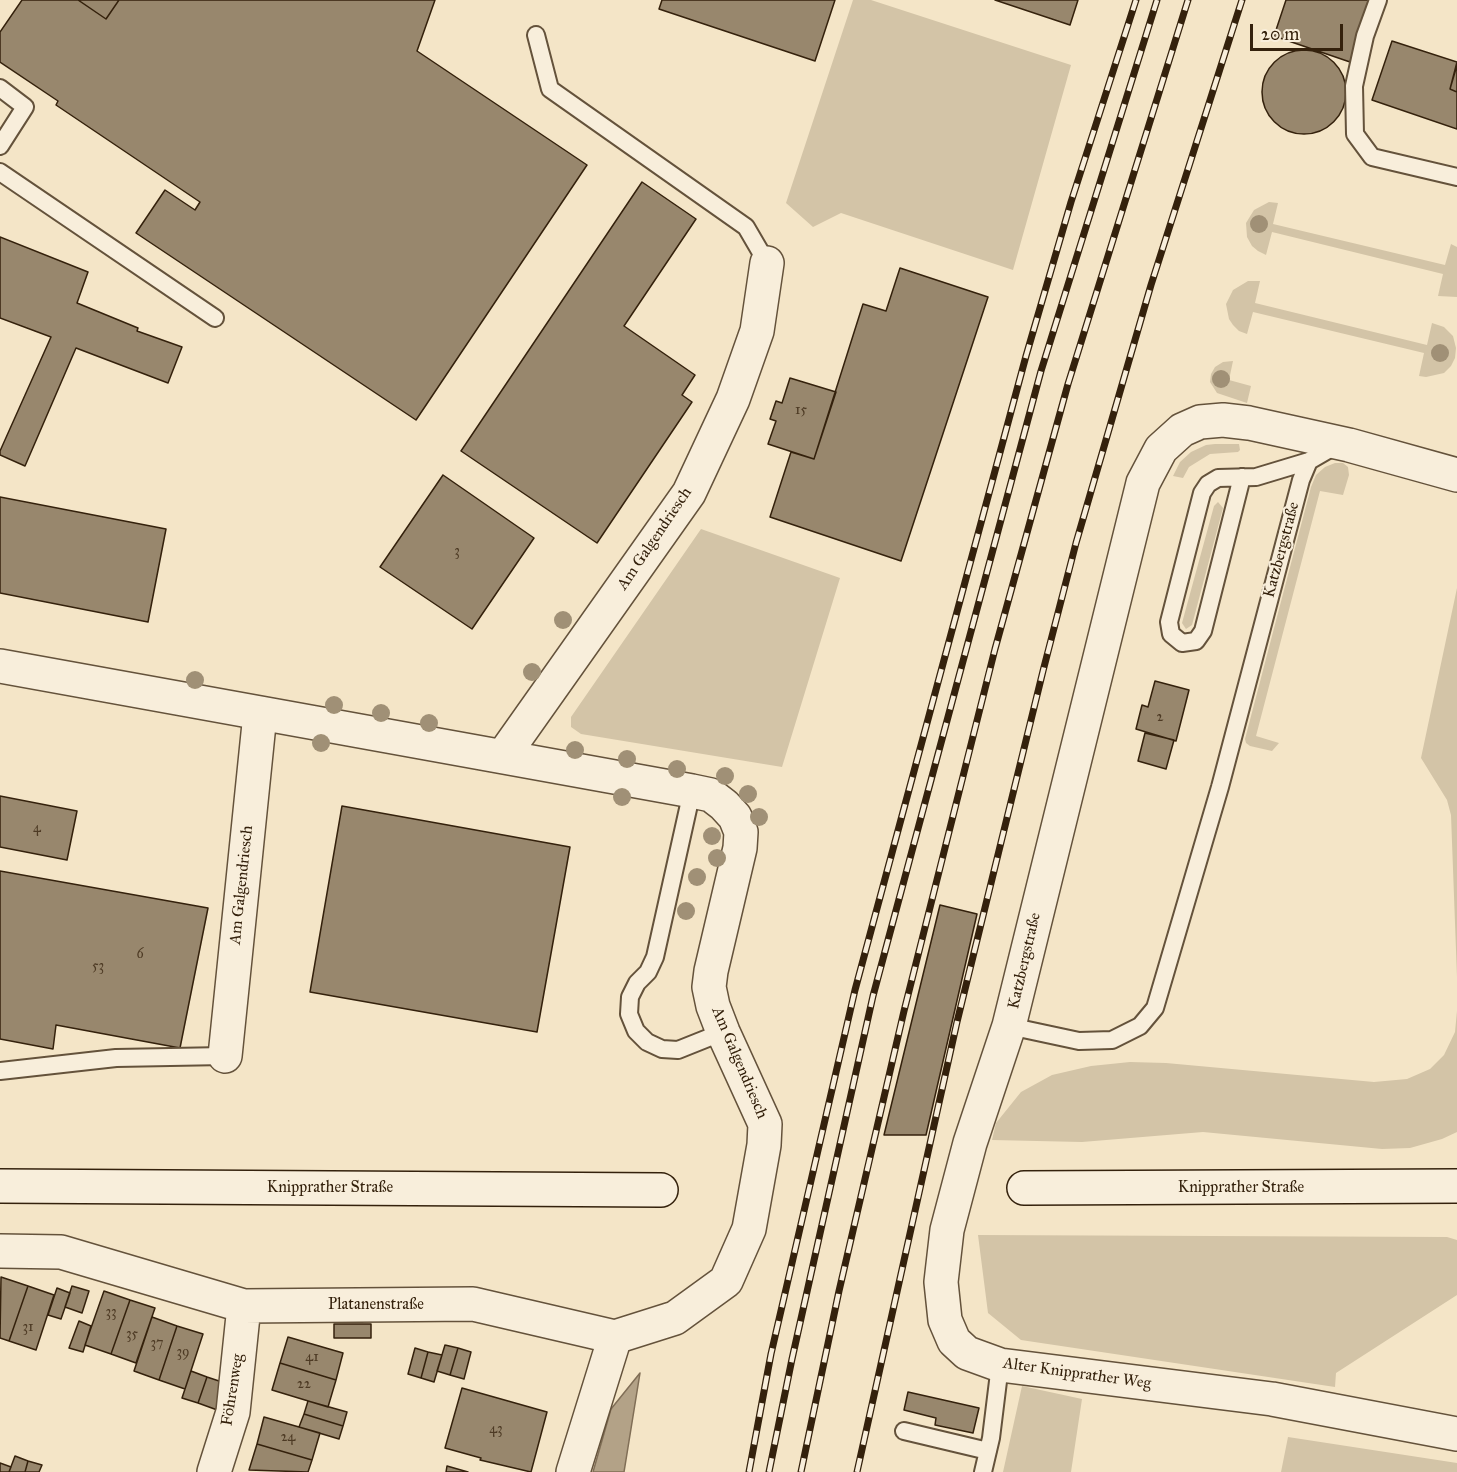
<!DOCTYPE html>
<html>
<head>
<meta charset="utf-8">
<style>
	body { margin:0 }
	#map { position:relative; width:1457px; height:1472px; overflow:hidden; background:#f4e5c7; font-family:"IM FELL Great Primer",serif }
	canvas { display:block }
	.scale { position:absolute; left:1250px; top:24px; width:93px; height:27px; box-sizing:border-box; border:3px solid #34210c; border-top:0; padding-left:8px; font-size:18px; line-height:21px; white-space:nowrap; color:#34210c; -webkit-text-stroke:4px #f8eedb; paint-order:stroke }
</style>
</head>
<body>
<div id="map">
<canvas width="1457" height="1472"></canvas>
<div class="scale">20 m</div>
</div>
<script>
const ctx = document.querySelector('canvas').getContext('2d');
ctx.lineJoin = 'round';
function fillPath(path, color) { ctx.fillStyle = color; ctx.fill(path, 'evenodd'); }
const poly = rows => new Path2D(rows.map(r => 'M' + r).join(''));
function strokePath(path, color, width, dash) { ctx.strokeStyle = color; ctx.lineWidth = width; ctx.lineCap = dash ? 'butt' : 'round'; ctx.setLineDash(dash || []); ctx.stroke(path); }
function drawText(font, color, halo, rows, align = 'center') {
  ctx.font = font + ' "IM FELL Great Primer",serif'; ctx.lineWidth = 4.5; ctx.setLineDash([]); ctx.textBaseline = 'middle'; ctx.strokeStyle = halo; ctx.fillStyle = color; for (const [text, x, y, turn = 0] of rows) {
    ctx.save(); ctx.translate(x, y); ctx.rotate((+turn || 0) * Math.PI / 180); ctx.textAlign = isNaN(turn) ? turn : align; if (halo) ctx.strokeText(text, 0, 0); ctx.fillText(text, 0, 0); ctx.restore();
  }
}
fillPath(poly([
	[853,0,871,0,1071,65,1013,270,841,213,813,227,786,203],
	[1269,202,1278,203,1273,224,1445,265,1451,244,1457,247,1457,297,1438,296,1443,274,1272,232,1266,255,1258,251,1252,246,1247,237,1246,223,1254,210],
	[1248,281,1260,281,1255,303,1427,345,1432,323,1444,327,1453,336,1456,348,1455,358,1451,366,1444,373,1426,377,1419,376,1424,353,1253,312,1247,334,1239,331,1233,325,1229,319,1226,304,1233,290],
	[1233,361,1229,380,1251,386,1247,403,1217,393,1210,382,1211,374,1215,367,1223,362],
	[1215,444,1239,444,1240,450,1238,452,1210,454,1189,467,1183,478,1173,476,1180,462,1191,452,1206,445],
	[1335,463,1343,463,1348,467,1349,475,1343,495,1320,491,1256,736,1279,743,1272,751,1250,746,1246,743,1245,739,1311,487,1316,475,1325,467],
	[1218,502,1223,508,1192,625,1186,629,1182,623,1214,506],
	[701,529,840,578,782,767,581,734,571,727,571,717],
	[1457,588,1457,977,1451,815,1447,800,1421,758],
	[1457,1011,1457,1132,1442,1139,1410,1148,1382,1149,1203,1132,1082,1142,992,1140,996,1123,1021,1092,1052,1075,1091,1066,1130,1062,1166,1063,1374,1082,1407,1079,1430,1069,1444,1055,1455,1032],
	[978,1235,1447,1237,1457,1240,1457,1295,1336,1373,1335,1387,1021,1340,988,1313],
	[1022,1386,1082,1399,1071,1472,1003,1472],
	[1288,1437,1457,1463,1457,1472,1281,1472]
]), '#d3c4a7');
const water = poly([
	[640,1373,624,1472,593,1472,611,1409,640,1373]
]);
fillPath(water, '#b3a287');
strokePath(water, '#806e56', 1.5);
const building = poly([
	[22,0,78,0,106,19,119,0,435,0,417,51,587,165,416,420,136,233,165,190,195,210,200,202,56,105,58,101,0,62,0,32,22,0],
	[78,0,119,0,106,19,78,0],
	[662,0,835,0,815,61,659,9,662,0],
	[995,0,1078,0,1070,25,995,0],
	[1286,0,1371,0,1350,62,1274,36,1286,0],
	[1392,41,1457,62,1450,89,1457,92,1457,129,1372,100,1392,41],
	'1262 92a42 42 0 1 1 84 0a42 42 0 1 1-84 0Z',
	[1457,65,1457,92,1450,89,1457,65],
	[642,182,696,219,624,326,695,375,682,395,692,402,597,543,461,451,642,182],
	[0,237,88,272,77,303,138,328,137,331,182,347,168,383,76,348,25,466,0,455,0,451,51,337,0,318,0,237],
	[900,268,988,297,901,561,770,517,791,452,814,459,863,304,886,311,900,268],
	[790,378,836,392,814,459,768,444,776,421,770,419,776,401,782,403,790,378],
	[443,475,534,538,472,629,380,567,443,475],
	[0,497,166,529,148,622,0,593,0,497],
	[1155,681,1189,690,1176,741,1136,729,1142,705,1148,707,1155,681],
	[1145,733,1174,740,1166,769,1138,761,1145,733],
	[0,796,77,811,67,860,0,847,0,796],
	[342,806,570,847,537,1032,310,992,342,806],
	[0,871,208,908,180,1048,56,1025,53,1049,0,1039,0,871],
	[940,905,977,914,926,1135,884,1135,940,905],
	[1,1277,28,1286,9,1341,0,1338,1,1277],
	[28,1286,54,1295,36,1350,9,1341,28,1286],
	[72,1286,89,1291,82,1313,65,1307,72,1286],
	[57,1288,70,1293,61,1319,48,1315,57,1288],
	[104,1291,130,1300,111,1354,85,1345,104,1291],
	[130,1300,155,1308,136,1363,111,1354,130,1300],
	[152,1317,177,1326,159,1380,134,1371,152,1317],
	[79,1321,91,1326,83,1352,69,1348,79,1321],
	[334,1324,371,1324,371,1338,334,1338,334,1324],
	[177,1326,203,1334,185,1389,159,1380,177,1326],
	[288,1337,343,1353,336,1380,280,1363,288,1337],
	[445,1345,458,1348,450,1375,437,1371,445,1345],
	[415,1348,428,1352,421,1378,408,1374,415,1348],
	[458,1348,471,1352,464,1379,450,1375,458,1348],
	[428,1352,442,1355,434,1382,421,1378,428,1352],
	[280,1363,336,1380,328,1407,272,1390,280,1363],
	[191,1371,207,1377,198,1403,182,1398,191,1371],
	[207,1377,222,1382,220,1411,198,1403,207,1377],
	[462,1388,547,1412,531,1472,480,1460,481,1458,445,1448,462,1388],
	[908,1392,979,1408,973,1433,935,1425,936,1418,904,1410,908,1392],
	[308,1401,347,1412,343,1426,304,1414,308,1401],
	[304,1414,343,1426,339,1439,299,1427,304,1414],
	[264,1417,320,1433,312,1460,257,1444,264,1417],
	[257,1444,312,1460,308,1472,249,1470,257,1444],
	[15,1456,28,1461,25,1472,9,1472,15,1456],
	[28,1461,42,1465,39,1472,25,1472,28,1461],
	[0,1463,11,1467,9,1472,0,1472,0,1463],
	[447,1466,468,1472,446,1472,447,1466]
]);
fillPath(building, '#98876d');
strokePath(building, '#34210c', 1.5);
const lane = poly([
	[1378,0,1365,36,1354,86,1355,134,1372,157,1457,177],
	[536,35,550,89,746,227,767,263],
	[0,88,25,107,0,146],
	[0,172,215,318],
	[1242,477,1203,631,1196,641,1182,643,1171,634,1169,622,1202,493,1208,484,1218,478,1256,477,1309,461],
	[692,791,655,957,648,972,637,983,630,997,629,1014,636,1031,647,1042,662,1049,678,1050,723,1032],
	[1009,1026,1079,1041,1112,1040,1140,1026,1155,1008,1220,787,1301,480,1309,461,1328,450,1339,447],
	[0,1071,116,1058,225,1056],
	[904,1431,988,1451],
	[983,1472,991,1438,1000,1365]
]);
const street = poly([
	[1457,475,1349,445,1249,423,1223,420,1200,422,1182,430,1161,449,1143,483,1009,1026,970,1143,947,1230,941,1282,945,1320,954,1341,967,1353,1000,1365,1272,1399,1457,1434],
	[0,666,692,791,711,795,724,805,735,817,741,832,740,848,711,971,709,987,713,1006,723,1032,765,1124,764,1145,749,1229,726,1281,675,1318,615,1337],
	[503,756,689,493,733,399,757,331,767,263],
	[225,1056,260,714],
	[0,1251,61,1252,244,1306,473,1304,615,1337,573,1472],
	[214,1472,233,1412,244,1306]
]);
const secondary = poly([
	[0,1186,661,1190],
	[1024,1188,1457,1186]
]);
strokePath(lane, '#64523b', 20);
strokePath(street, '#64523b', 36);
strokePath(secondary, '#34210c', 36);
strokePath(lane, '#f8eedb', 16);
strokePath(street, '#f8eedb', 33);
strokePath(secondary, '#f8eedb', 33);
const rail = poly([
	[749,1472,771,1354,855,990,1026,356,1071,202,1136,0],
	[769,1472,792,1359,873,996,1041,371,1157,0],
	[801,1472,839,1291,904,1011,995,649,1068,384,1188,0],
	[857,1472,957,1022,1043,671,1076,543,1151,285,1242,0]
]);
strokePath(rail, '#34210c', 7);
strokePath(rail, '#f8eedb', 4.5, [14]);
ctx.fillStyle = '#a09076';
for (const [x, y] of [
	[1259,224],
	[1440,353],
	[1221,379],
	[563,620],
	[532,672],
	[195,680],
	[334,705],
	[381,713],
	[429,723],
	[321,743],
	[575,750],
	[627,759],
	[677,769],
	[725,776],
	[748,794],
	[622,797],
	[759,817],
	[712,836],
	[717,858],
	[697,877],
	[686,911]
]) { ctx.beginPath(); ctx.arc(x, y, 9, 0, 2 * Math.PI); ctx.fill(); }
drawText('14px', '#4d3a24', null, [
	["15",801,411],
	["3",457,552],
	["2",1160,718],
	["4",37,829],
	["6",140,955],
	["53",98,967],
	["33",111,1313],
	["31",28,1328],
	["35",132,1335],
	["37",157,1344],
	["39",183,1353],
	["41",312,1358],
	["22",304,1385],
	["43",496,1430],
	["24",288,1438]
]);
drawText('16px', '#34210c', '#f8eedb', [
	["Am Galgendriesch",655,539,-56],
	["Katzbergstraße",1282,550,-75],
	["Am Galgendriesch",242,885,-84],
	["Katzbergstraße",1025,961,-77],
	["Am Galgendriesch",739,1063,67],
	["Knipprather Straße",330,1188],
	["Knipprather Straße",1241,1188],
	["Platanenstraße",376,1305],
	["Alter Knipprather Weg",1077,1374,8],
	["Föhrenweg",233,1390,-81]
]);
</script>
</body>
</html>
